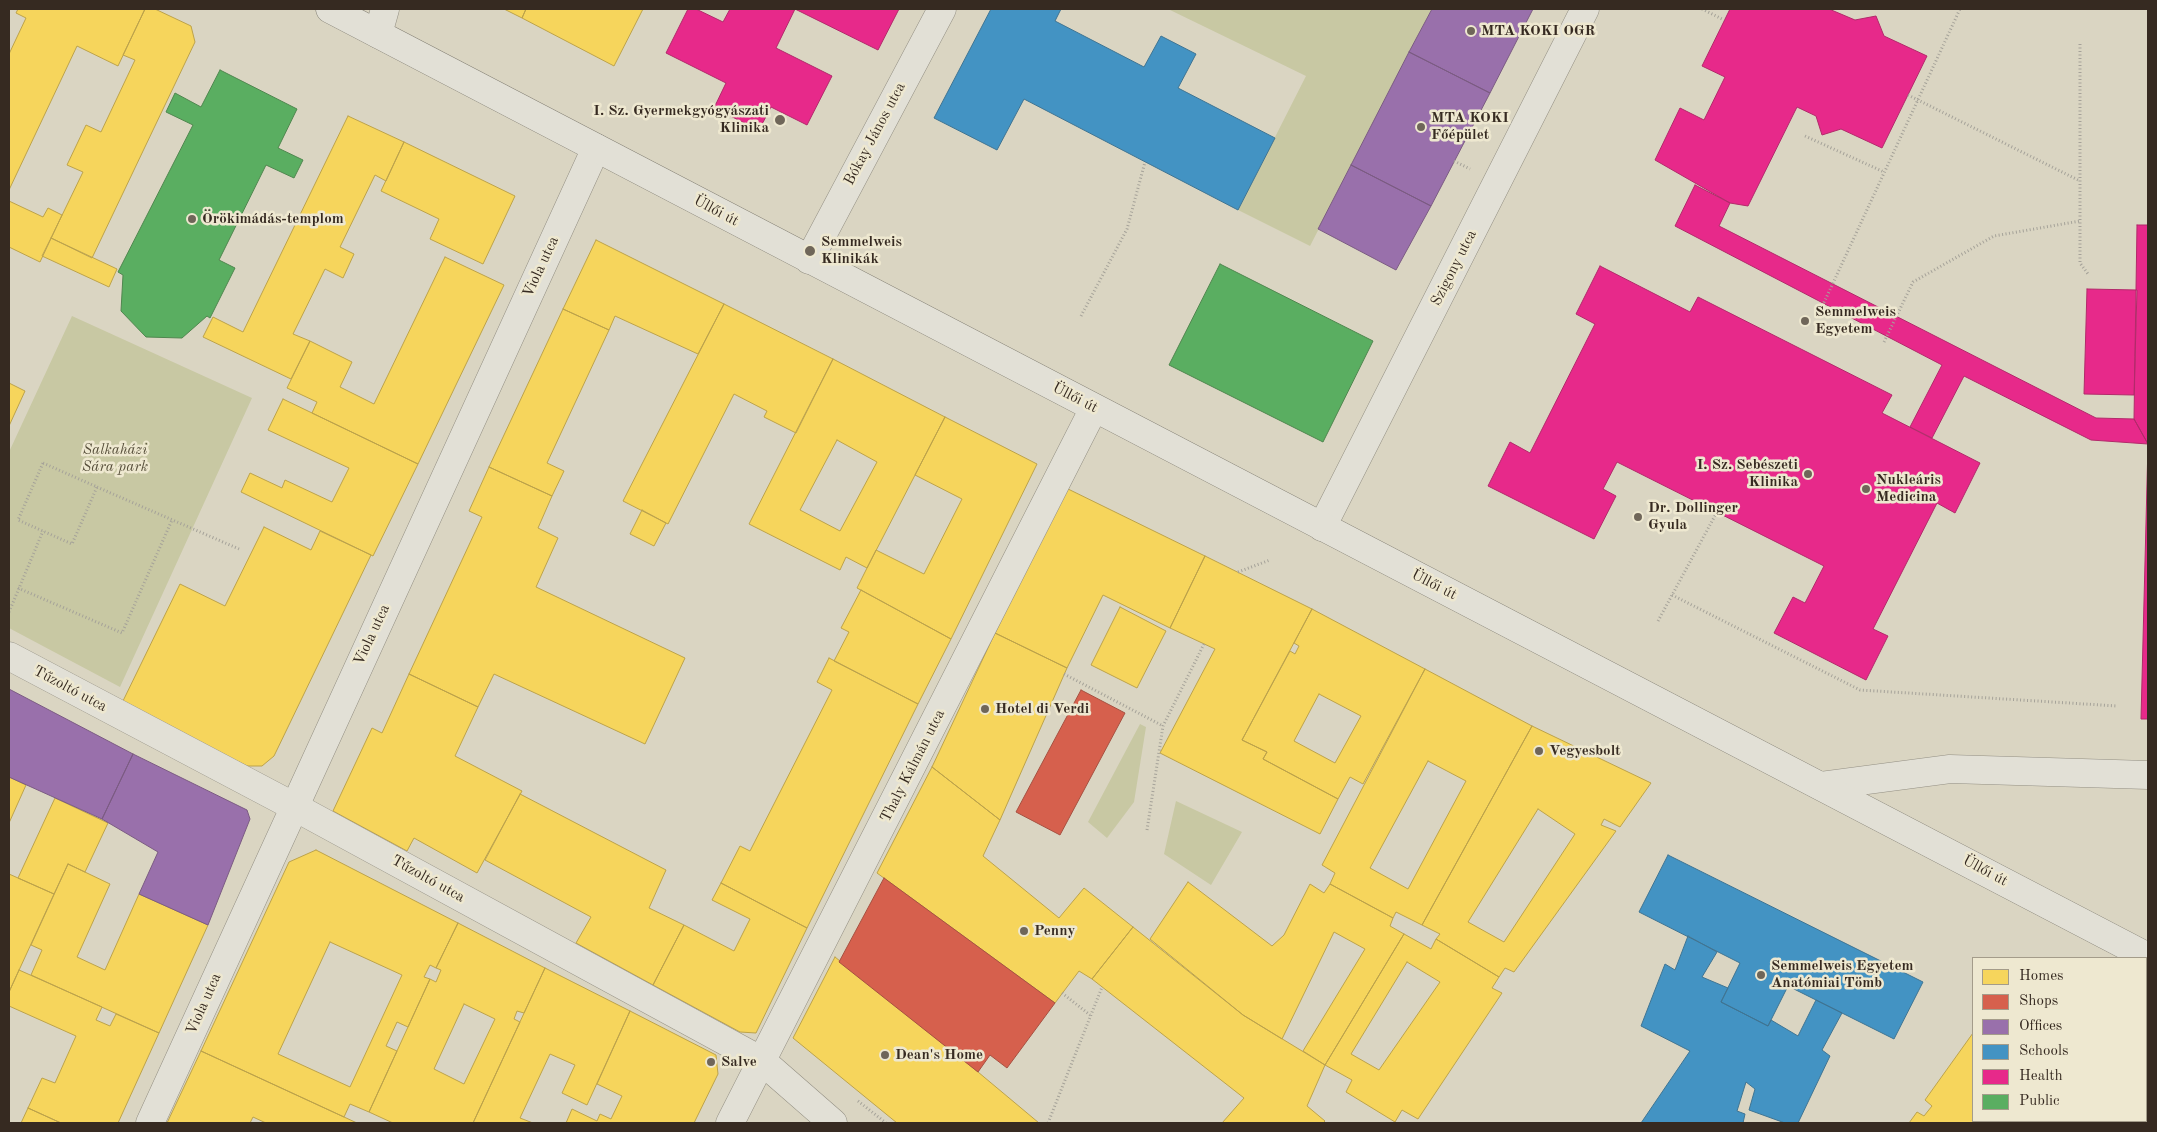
<!DOCTYPE html>
<html>
<head>
<meta charset="utf-8">
<style>
	body { margin:0 }
	#map { position:relative; width:2157px; height:1132px; overflow:hidden; background:#dad5c2; font-family:"Old Standard TT",serif }
	canvas { display:block }
	.frame { position:absolute; inset:0; border:10px solid #362a21; pointer-events:none }
	.legend { position:absolute; left:1972px; top:957px; width:175px; height:165px; box-sizing:border-box; background:#eee8d0; border:1px solid #a49c8a; margin:0; padding:6px 9px; list-style:none; font-size:15px; color:#362a21 }
	.legend li { display:flex; align-items:center; gap:10px; height:25px }
	.legend b { width:25px; border:1px solid #a49c8a }
</style>
</head>
<body>
<div id="map">
<canvas width="2157" height="1132"></canvas>
<div class="frame"></div>
<ul class="legend">
<li><b style="height:14px;background:#f6d55c"></b>Homes</li>
<li><b style="height:14px;background:#d6604d"></b>Shops</li>
<li><b style="height:14px;background:#9970ab"></b>Offices</li>
<li><b style="height:14px;background:#4393c3"></b>Schools</li>
<li><b style="height:14px;background:#e7298a"></b>Health</li>
<li><b style="height:14px;background:#5aae61"></b>Public</li>
</ul>
</div>
<script>
const ctx = document.querySelector('canvas').getContext('2d');
ctx.lineJoin = 'round';
function fillPath(path, color) { ctx.fillStyle = color; ctx.fill(path, 'evenodd'); }
const poly = rows => new Path2D(rows.map(r => 'M' + r).join(''));
function strokePath(path, color, width, dash) { ctx.strokeStyle = color; ctx.lineWidth = width; ctx.lineCap = dash ? 'butt' : 'round'; ctx.setLineDash(dash || []); ctx.stroke(path); }
function drawText(font, color, halo, rows, align = 'center') {
  ctx.font = font + ' "Old Standard TT",serif'; ctx.lineWidth = 5; ctx.setLineDash([]); ctx.textBaseline = 'middle'; ctx.strokeStyle = halo; ctx.fillStyle = color; for (const [text, x, y, turn = 0] of rows) {
    ctx.save(); ctx.translate(x, y); ctx.rotate((+turn || 0) * Math.PI / 180); ctx.textAlign = isNaN(turn) ? turn : align; if (halo) ctx.strokeText(text, 0, 0); ctx.fillText(text, 0, 0); ctx.restore();
  }
}
fillPath(poly([
	[1168,9,1432,9,1310,246,1238,210,1306,76],
	[72,316,252,398,120,687,9,628,9,452],
	[1140,724,1146,727,1134,802,1107,838,1088,822],
	[1176,801,1242,832,1211,885,1164,854]
]), '#c8c8a3');
const homes = poly([
	[18,9,145,9,118,66,77,46,9,190,9,54,26,18,16,13,18,9],
	[145,9,155,9,191,26,195,42,92,258,51,238,83,172,67,165,86,125,101,132,135,60,123,55,145,9],
	[504,9,526,9,522,18,504,9],
	[526,9,643,9,614,66,522,18,526,9],
	[348,116,404,142,386,181,375,175,340,247,354,254,343,278,325,269,293,334,310,341,291,379,203,337,213,317,243,332,348,116],
	[404,142,515,196,483,264,430,239,439,219,381,191,404,142],
	[9,201,43,217,48,208,62,215,40,262,9,247,9,201],
	[51,238,117,269,109,287,42,256,51,238],
	[596,240,724,304,698,354,615,316,609,330,563,309,596,240],
	[445,257,504,285,418,464,312,413,317,402,287,388,310,341,352,362,340,387,374,404,445,257],
	[724,304,833,359,796,433,764,417,767,411,734,394,668,524,623,501,724,304],
	[563,309,609,330,547,463,564,471,552,496,489,467,563,309],
	[833,359,945,417,867,568,846,557,840,570,749,524,833,359],
	[837,440,877,462,840,531,800,510,837,440],
	[9,383,25,391,9,426,9,383],
	[283,399,418,464,373,556,241,492,250,473,282,488,285,480,332,502,349,468,268,430,283,399],
	[945,417,1037,464,951,639,857,588,876,550,924,574,962,499,915,475,945,417],
	[489,467,552,496,538,528,558,538,536,587,685,658,645,744,494,674,478,707,409,674,482,517,469,511,489,467],
	[1066,488,1205,556,1170,628,1103,595,1067,668,995,633,1066,488],
	[642,510,666,523,654,546,630,534,642,510],
	[264,527,311,550,320,531,371,555,274,756,262,766,247,766,121,705,180,584,225,606,264,527],
	[1205,556,1312,609,1242,740,1267,752,1263,759,1338,799,1320,834,1160,753,1215,649,1170,628,1205,556],
	[861,590,951,639,918,704,834,661,849,632,841,628,861,590],
	[1120,607,1166,631,1137,688,1091,665,1120,607],
	[1312,609,1425,669,1363,784,1350,777,1338,799,1263,759,1267,752,1242,740,1290,651,1295,654,1299,646,1294,643,1312,609],
	[1319,694,1361,716,1335,763,1294,741,1319,694],
	[995,633,1067,668,1000,820,932,767,995,633],
	[829,658,918,704,807,928,721,883,740,846,750,851,832,690,817,682,829,658],
	[1425,669,1532,726,1422,925,1396,912,1393,918,1330,884,1335,873,1322,865,1425,669],
	[1428,761,1466,781,1408,889,1370,868,1428,761],
	[409,674,478,707,455,756,522,791,477,873,414,838,407,851,333,811,372,728,382,733,409,674],
	[1532,726,1651,783,1620,827,1604,819,1601,825,1616,831,1514,972,1505,968,1499,977,1436,939,1440,934,1422,925,1532,726],
	[1538,809,1575,834,1504,942,1468,922,1538,809],
	[932,767,1000,820,983,856,1059,918,1084,888,1133,927,1092,979,1079,971,1055,1003,877,873,932,767],
	[9,777,26,785,9,823,9,777],
	[520,794,666,870,649,908,684,925,653,985,576,943,591,917,485,860,520,794],
	[55,798,108,823,85,872,68,864,54,894,18,878,55,798],
	[316,850,458,923,436,968,430,965,424,977,430,979,408,1027,397,1022,386,1046,397,1051,369,1112,350,1104,344,1117,201,1051,289,862,316,850],
	[330,942,402,975,350,1087,278,1054,330,942],
	[68,864,110,884,77,957,105,970,139,894,208,925,159,1033,31,975,42,950,31,945,68,864],
	[9,874,54,894,9,992,9,874],
	[1188,882,1272,946,1284,935,1310,884,1324,893,1330,884,1393,918,1390,926,1404,934,1325,1065,1303,1051,1365,949,1334,932,1282,1039,1243,1015,1150,939,1188,882],
	[721,883,807,928,756,1033,740,1032,653,985,684,925,734,951,750,919,712,900,721,883],
	[458,923,545,968,524,1013,517,1011,514,1019,520,1022,473,1123,393,1123,369,1112,430,979,436,982,441,970,436,968,458,923],
	[464,1004,495,1019,464,1084,434,1069,464,1004],
	[1133,927,1243,1015,1325,1065,1307,1106,1325,1121,1323,1123,1222,1123,1244,1098,1092,979,1133,927],
	[1404,934,1431,949,1436,939,1499,977,1492,988,1502,993,1418,1119,1402,1110,1395,1122,1346,1092,1352,1080,1325,1065,1404,934],
	[1407,962,1440,982,1379,1070,1351,1054,1407,962],
	[835,957,978,1072,1039,1123,897,1123,793,1038,835,957],
	[545,968,630,1011,587,1105,562,1093,575,1065,550,1054,520,1118,533,1123,473,1123,545,968],
	[19,970,102,1007,96,1020,110,1026,116,1014,159,1033,118,1123,61,1123,28,1108,42,1078,55,1083,76,1036,9,1006,9,992,19,970],
	[630,1011,716,1055,718,1074,694,1123,566,1123,572,1109,597,1121,600,1114,611,1119,622,1096,597,1084,630,1011],
	[1973,1033,1973,1121,2003,1121,2006,1123,1909,1123,1917,1112,1924,1116,1932,1106,1925,1100,1973,1033],
	[2146,1044,2148,1045,2148,1123,2086,1123,2083,1121,2146,1121,2146,1044],
	[201,1051,357,1123,266,1123,253,1117,250,1123,167,1123,201,1051],
	[28,1108,61,1123,21,1123,28,1108]
]);
fillPath(homes, '#f6d55c');
strokePath(homes, '#bca24a', 1);
const shops = poly([
	[1081,690,1125,713,1060,835,1016,812,1081,690],
	[884,878,1055,1003,1007,1068,990,1055,978,1072,839,962,884,878]
]);
fillPath(shops, '#d6604d');
strokePath(shops, '#a65040', 1);
const offices = poly([
	[1432,9,1533,9,1490,93,1409,52,1432,9],
	[1409,52,1490,93,1431,206,1351,165,1409,52],
	[1351,165,1431,206,1396,270,1318,229,1351,165],
	[9,689,133,754,102,819,9,777,9,689],
	[133,754,247,810,250,819,208,925,139,894,158,852,102,819,133,754]
]);
fillPath(offices, '#9970ab');
strokePath(offices, '#7b5b82', 1);
const schools = poly([
	[991,9,1061,9,1055,21,1144,67,1161,36,1196,54,1178,88,1275,138,1238,210,1024,99,997,150,934,118,991,9],
	[1668,855,1923,982,1894,1039,1788,986,1768,1026,1721,1002,1740,963,1639,912,1668,855],
	[1688,936,1717,952,1702,977,1728,988,1721,1002,1768,1026,1771,1020,1798,1036,1816,1000,1842,1013,1822,1050,1830,1056,1798,1123,1785,1123,1749,1110,1755,1089,1746,1082,1737,1111,1745,1114,1743,1123,1641,1123,1690,1051,1641,1026,1665,964,1675,970,1688,936]
]);
fillPath(schools, '#4393c3');
strokePath(schools, '#3f7492', 1);
const health = poly([
	[688,9,696,9,723,22,730,9,899,9,878,50,795,9,776,48,832,76,807,125,771,107,759,130,714,108,726,83,666,53,688,9],
	[1730,9,1829,9,1855,20,1876,16,1884,36,1927,56,1882,148,1841,129,1822,135,1816,116,1797,107,1748,206,1730,203,1655,160,1680,108,1704,120,1725,77,1702,66,1730,9],
	[1695,185,1730,203,1719,226,2096,418,2134,419,2148,444,2091,440,1964,376,1932,438,1910,427,1942,365,1675,226,1695,185],
	[2137,225,2148,225,2148,719,2141,719,2148,444,2134,419,2137,225],
	[1600,266,1690,312,1698,297,1892,395,1882,413,1980,463,1955,513,1937,503,1873,629,1888,636,1866,680,1774,633,1793,597,1805,603,1824,566,1617,462,1603,489,1616,496,1594,539,1488,486,1510,442,1530,453,1595,324,1576,314,1600,266],
	[2087,289,2137,290,2134,395,2084,394,2087,289]
]);
fillPath(health, '#e7298a');
strokePath(health, '#b2296a', 1);
const public = poly([
	[220,70,297,109,278,148,303,160,294,178,266,165,219,260,235,268,210,318,207,316,182,338,146,337,121,311,123,275,118,272,193,125,166,112,175,93,201,107,220,70],
	[1220,264,1373,341,1323,442,1169,365,1220,264]
]);
fillPath(public, '#5aae61');
strokePath(public, '#4f864e', 1);
const minor = poly([
	[378,34,385,9],
	[809,260,942,9],
	[1322,527,1585,9],
	[9,656,293,806,762,1061,833,1123],
	[1821,786,1950,769,2148,775],
	[150,1123,596,148],
	[730,1123,1094,408]
]);
const secondary = poly([
	[330,9,2148,957]
]);
strokePath(minor, '#938f83', 29);
strokePath(secondary, '#7c786d', 29);
strokePath(poly([
	[1702,9,1724,20],
	[2080,44,2080,263,2088,274],
	[1908,95,2080,181],
	[1805,136,1884,172],
	[1454,161,1470,169],
	[1821,309,1960,9],
	[1081,316,1127,229,1145,162],
	[1884,342,1913,282,1994,236,2080,221],
	[43,463,97,487,72,544,18,520,43,463],
	[97,487,239,549],
	[1238,572,1270,560],
	[18,588,122,633,172,520],
	[1672,595,1860,690,2117,706],
	[9,612,43,531],
	[1658,621,1717,512],
	[1064,674,1163,726],
	[1147,830,1163,726,1204,644],
	[1062,993,1090,1015],
	[858,1101,886,1123],
	[1048,1123,1102,987]
]), '#a5a299', 3, [1, 2.5]);
strokePath(minor, '#e2e0d6', 28);
strokePath(secondary, '#e2e0d6', 28);
for (const [x, y, r, color] of [
	[1471,31,5,"#6f6659"],
	[780,120,6,"#6f6659"],
	[1421,127,5,"#6f6659"],
	[192,219,5,"#6f6659"],
	[810,251,6,"#6f6659"],
	[1805,321,5,"#6f6659"],
	[1808,474,5,"#6f6659"],
	[1866,489,5,"#6f6659"],
	[1638,517,5,"#6f6659"],
	[985,709,5,"#6f6659"],
	[1539,751,5,"#6f6659"],
	[1024,931,5,"#6f6659"],
	[1761,975,5,"#6f6659"],
	[885,1055,5,"#6f6659"],
	[711,1062,5,"#6f6659"]
]) { const dot = new Path2D(); dot.arc(x, y, r, 0, 2 * Math.PI); ctx.fillStyle = color; ctx.fill(dot); strokePath(dot, '#eee8d0', 2); }
drawText('bold 15px', '#362a21', '#eee8d0', [
	["MTA KOKI OGR",1481,31],
	["I. Sz. Gyermekgyógyászati",769,111,"right"],
	["Klinika",769,128,"right"],
	["MTA KOKI",1431,118],
	["Főépület",1431,135],
	["Örökimádás-templom",202,219],
	["Semmelweis",821,242],
	["Klinikák",821,259],
	["Semmelweis",1815,312],
	["Egyetem",1815,329],
	["I. Sz. Sebészeti",1798,465,"right"],
	["Klinika",1798,482,"right"],
	["Nukleáris",1876,480],
	["Medicina",1876,497],
	["Dr. Dollinger",1648,508],
	["Gyula",1648,525],
	["Hotel di Verdi",995,709],
	["Vegyesbolt",1549,751],
	["Penny",1034,931],
	["Semmelweis Egyetem",1771,966],
	["Anatómiai Tömb",1771,983],
	["Dean's Home",895,1055],
	["Salve",721,1062]
], 'left');
drawText('15px', '#362a21', '#eee8d0', [
	["Bókay János utca",875,134,-62],
	["Üllői út",716,211,28],
	["Viola utca",541,267,-65],
	["Szigony utca",1454,268,-63],
	["Üllői út",1075,398,27],
	["Üllői út",1434,585,27],
	["Viola utca",372,635,-65],
	["Tűzoltó utca",70,689,28],
	["Thaly Kálmán utca",913,766,-63],
	["Üllői út",1985,871,28],
	["Tűzoltó utca",428,879,29],
	["Viola utca",204,1004,-66]
]);
drawText('italic 15px', '#574f3b', '#eee8d0', [
	["Salkaházi",115,450],
	["Sára park",115,467]
]);
</script>
</body>
</html>
